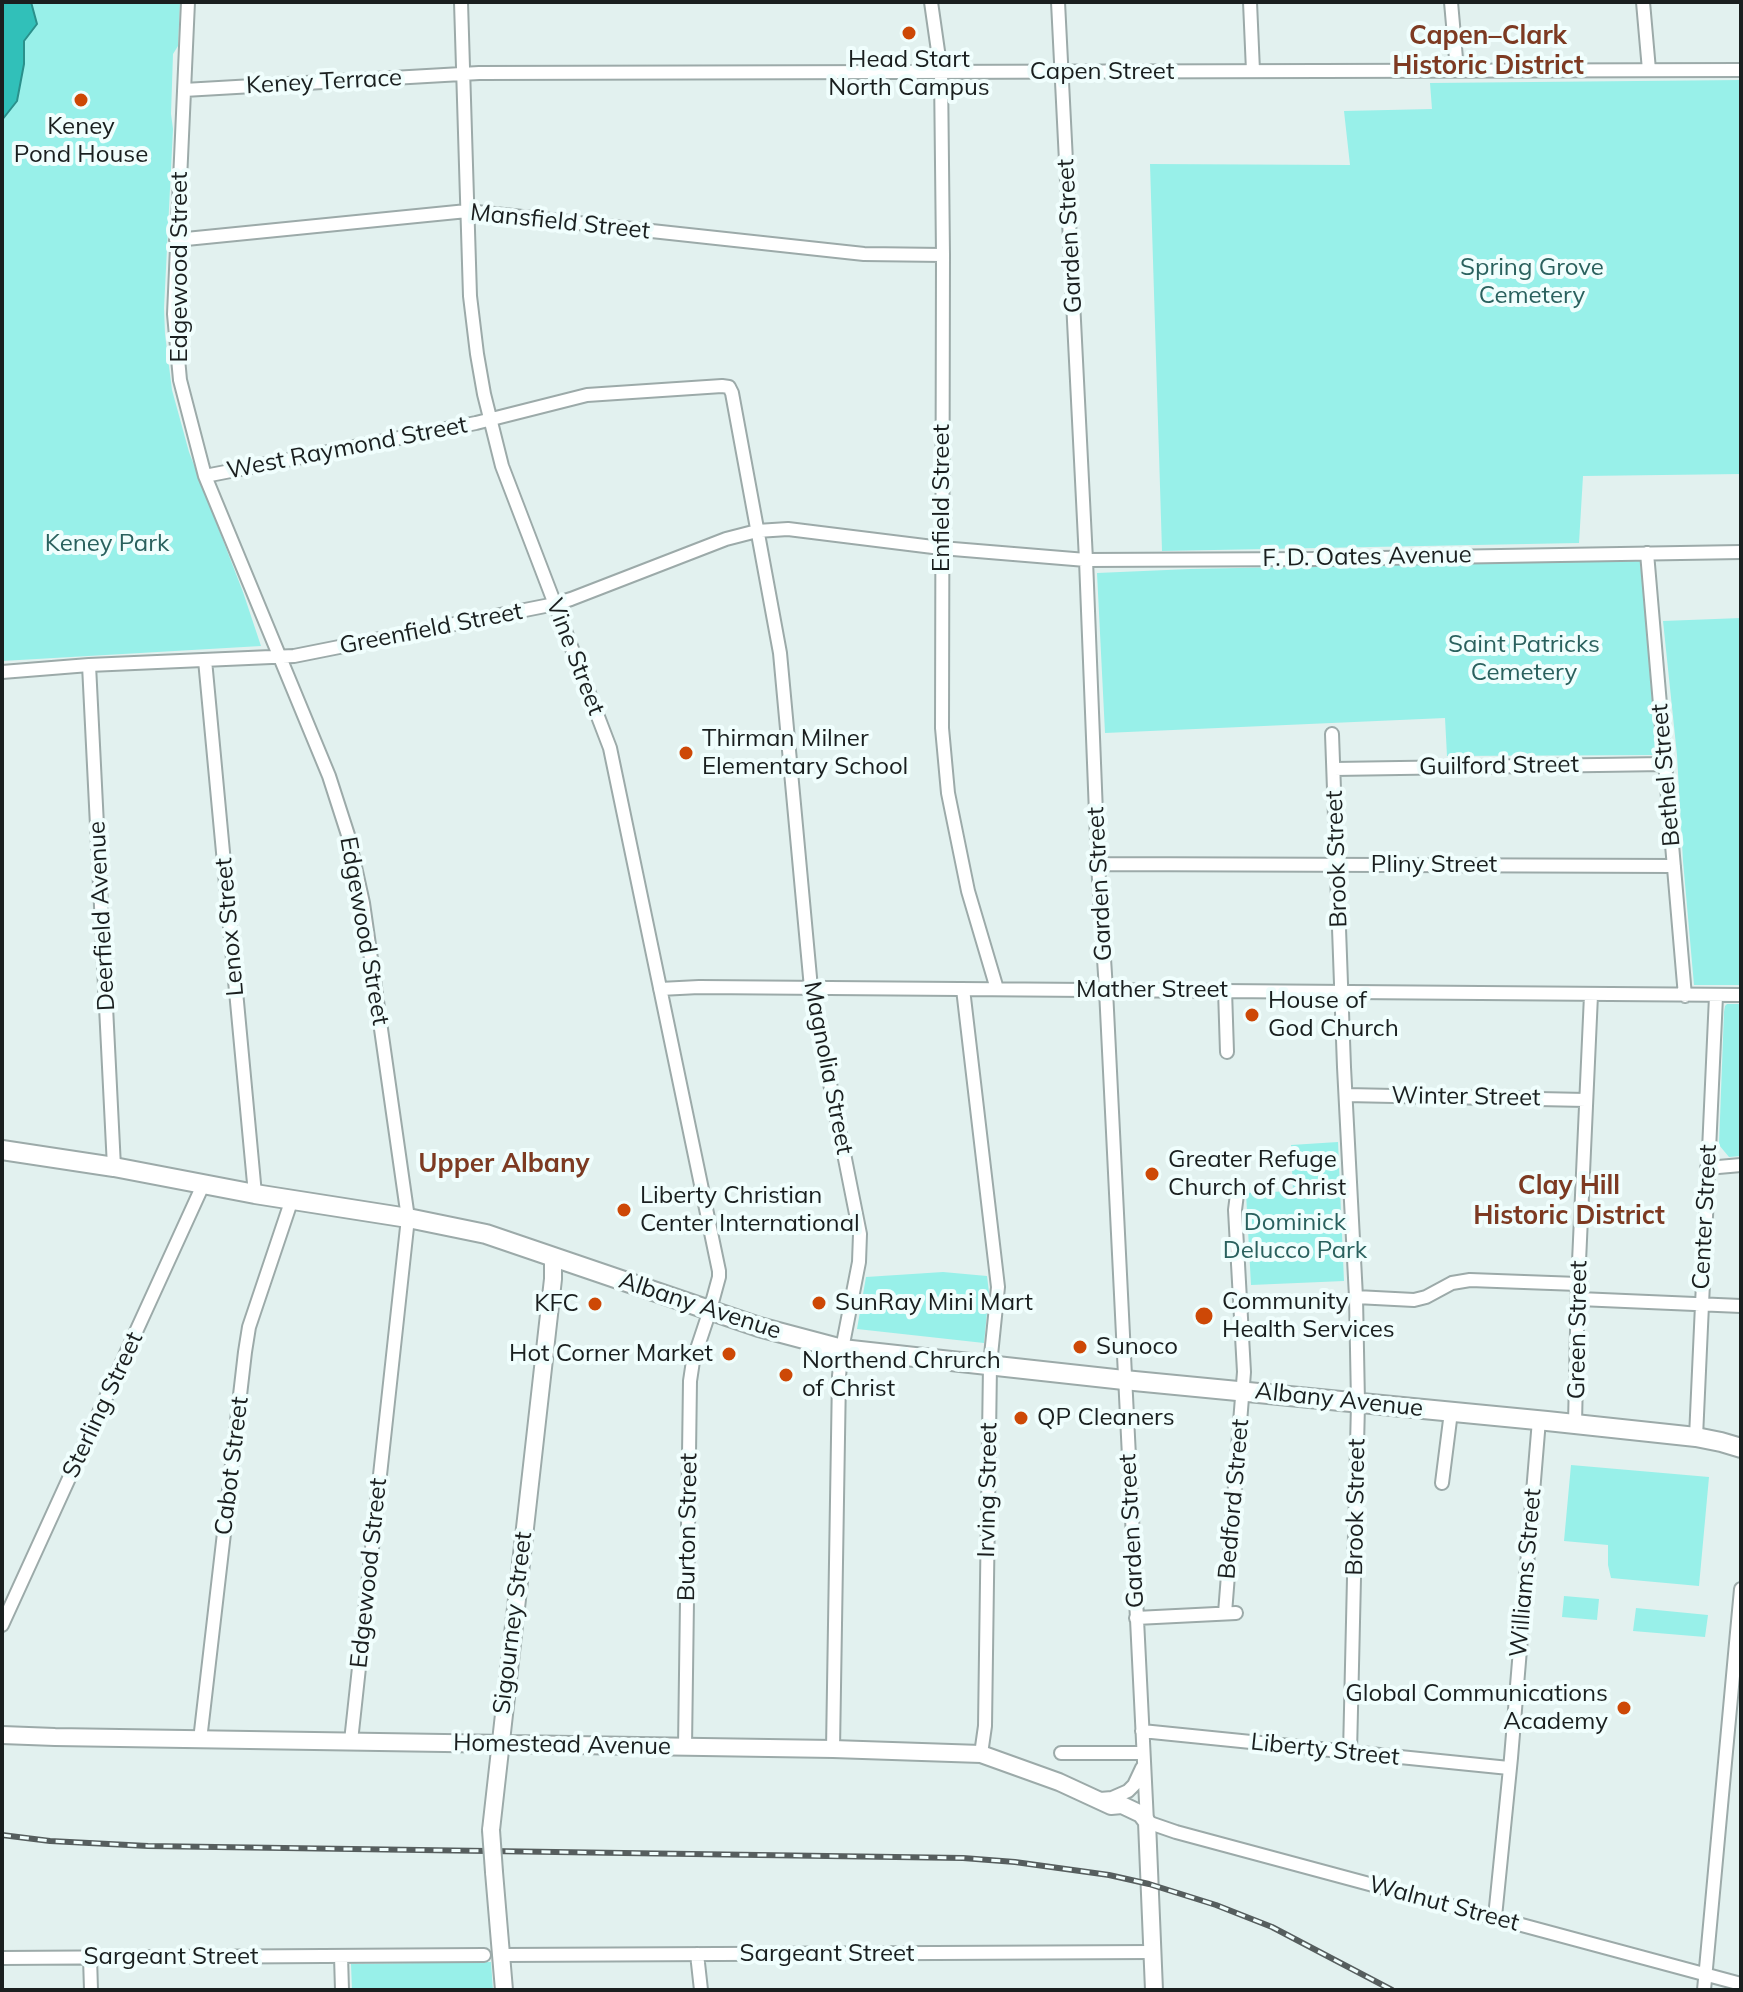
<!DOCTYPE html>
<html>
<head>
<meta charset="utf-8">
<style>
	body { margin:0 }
	#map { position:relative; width:1743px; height:1992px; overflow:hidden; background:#e2f1ef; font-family:Mulish,sans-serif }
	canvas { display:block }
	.frame { position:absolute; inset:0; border:4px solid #1a1f1f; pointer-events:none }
</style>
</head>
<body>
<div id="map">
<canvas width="1743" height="1992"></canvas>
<div class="frame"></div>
</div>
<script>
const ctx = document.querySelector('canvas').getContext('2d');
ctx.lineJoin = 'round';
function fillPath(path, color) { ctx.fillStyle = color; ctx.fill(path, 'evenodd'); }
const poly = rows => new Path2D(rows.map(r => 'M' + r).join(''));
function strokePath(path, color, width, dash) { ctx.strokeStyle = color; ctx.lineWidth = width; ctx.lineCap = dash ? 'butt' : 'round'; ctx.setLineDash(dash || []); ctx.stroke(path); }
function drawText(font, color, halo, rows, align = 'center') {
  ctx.font = font + ' Mulish,sans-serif'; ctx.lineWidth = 8; ctx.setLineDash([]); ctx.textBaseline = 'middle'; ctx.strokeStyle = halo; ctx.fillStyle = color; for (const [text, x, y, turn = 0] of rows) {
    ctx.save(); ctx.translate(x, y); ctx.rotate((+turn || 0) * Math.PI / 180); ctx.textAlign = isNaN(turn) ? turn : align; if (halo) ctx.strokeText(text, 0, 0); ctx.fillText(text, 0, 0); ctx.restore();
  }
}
fillPath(poly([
	[2,2,180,2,178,46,173,54,171,114,173,129,164,308,165,334,172,390,189,452,243,592,261,646,2,661],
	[1741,80,1741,474,1583,476,1579,543,1162,551,1150,164,1350,165,1344,111,1432,109,1430,83],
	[1625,560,1640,561,1646,619,1656,755,1447,756,1445,718,1105,733,1097,573,1190,569],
	[1741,618,1741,985,1694,985,1683,861,1677,755,1663,621],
	[1727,1004,1741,1004,1741,1156,1729,1157,1719,1145,1724,1012,1725,1006],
	[1338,1142,1344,1281,1251,1285,1246,1193,1293,1191,1291,1145],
	[943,1272,987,1276,989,1292,984,1343,857,1329,866,1277],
	[1571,1465,1709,1477,1699,1586,1611,1578,1608,1565,1608,1545,1564,1541],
	[1564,1596,1599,1599,1597,1620,1562,1617],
	[1636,1608,1708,1615,1705,1637,1633,1631],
	[491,1962,493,1990,352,1990,351,1964]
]), '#98f0e9');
const water = poly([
	[2,2,31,2,37,24,24,41,24,64,17,101,2,120,2,2]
]);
fillPath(water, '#31c0b9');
strokePath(water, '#2a908b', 2);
const minor = poly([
	[188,2,174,314,180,380,205,476,329,776,348,835,363,903,408,1218,351,1741],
	[461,2,470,296,477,354,484,394,502,466,610,748,719,1271,719,1277,710,1310,693,1361,690,1381,685,1747],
	[931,2,941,72,943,255,942,728,948,793,968,891,997,989],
	[1058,2,1086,560,1098,864,1106,990,1147,1822,1176,1832,1741,1984],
	[1250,2,1253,71],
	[1451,2,1457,70],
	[1643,2,1649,70],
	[184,90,479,73,1741,70],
	[176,240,467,211,864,254,943,255],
	[205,476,476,423,587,395,722,386,729,387,732,393,780,653,811,988,860,1234,859,1262,842,1349,839,1376,833,1749],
	[1647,553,1685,996],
	[205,660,255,1194],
	[89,665,114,1167],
	[2,672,89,665,294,656,555,604,571,599,726,539,757,531,788,529,941,548,1086,560,1320,559,1741,552],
	[1332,734,1344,1067,1356,1297,1358,1403,1350,1753],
	[1334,769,1664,764],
	[1098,864,1674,866],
	[660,989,699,987,1741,995],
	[963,989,998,1287,990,1365,985,1726,981,1754],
	[1225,990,1227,1052],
	[1346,1095,1586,1100],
	[1707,1168,1741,1165],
	[1356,1297,1414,1300,1426,1297,1452,1283,1470,1280,1578,1284],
	[1579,1299,1741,1306],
	[1575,1424,1578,1284,1591,995],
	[1696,1437,1716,996],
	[1442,1483,1451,1412],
	[1225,1613,1244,1372,1235,1210,1237,1194],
	[1136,1618,1236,1613],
	[2,1625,203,1185],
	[1142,1731,1509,1768],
	[200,1740,245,1352,249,1327,292,1199],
	[1061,1753,1142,1753],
	[1100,1799,1112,1798,1128,1791,1134,1785,1142,1768],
	[1495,1917,1511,1758,1539,1420],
	[697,1954,701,1990],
	[502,1955,1152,1952],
	[341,1956,342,1990],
	[90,1957,91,1990],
	[2,1958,484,1955],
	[1704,1990,1741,1589]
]);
const major = poly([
	[2,1735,55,1737,833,1749,981,1754,1059,1782,1111,1806,1122,1805,1141,1814,1147,1822],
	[1147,1822,1154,1990],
	[491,1830,553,1279,553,1257],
	[494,1872,504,1990]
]);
const highway = poly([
	[2,1150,114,1167,255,1194,408,1218,486,1234,759,1327,842,1349,1124,1380,1547,1421,1696,1437,1721,1442,1741,1448]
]);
strokePath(minor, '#9caaa9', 16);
strokePath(major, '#9caaa9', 20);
strokePath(highway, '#9caaa9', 22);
strokePath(minor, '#fff', 12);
strokePath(major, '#fff', 16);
strokePath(highway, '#fff', 18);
const rail = poly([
	[2,1835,50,1841,148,1846,963,1858,1015,1862,1109,1875,1149,1884,1216,1905,1272,1927,1392,1990]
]);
strokePath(rail, '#565e5e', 6);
strokePath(rail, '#f0fefd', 3, [9]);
const majorBridge = poly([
	[491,1830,494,1872]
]);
strokePath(majorBridge, '#9caaa9', 20, []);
strokePath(majorBridge, '#fff', 16);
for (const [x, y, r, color] of [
	[909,33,8,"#cd4806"],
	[81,100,8,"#cd4806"],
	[686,753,8,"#cd4806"],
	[1252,1015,8,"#cd4806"],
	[1152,1174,8,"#cd4806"],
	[624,1210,8,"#cd4806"],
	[819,1303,8,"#cd4806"],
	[595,1304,8,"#cd4806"],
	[1204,1316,10,"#cd4806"],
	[1080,1347,8,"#cd4806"],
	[729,1354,8,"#cd4806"],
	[786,1375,8,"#cd4806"],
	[1021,1418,8,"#cd4806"],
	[1624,1708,8,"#cd4806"]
]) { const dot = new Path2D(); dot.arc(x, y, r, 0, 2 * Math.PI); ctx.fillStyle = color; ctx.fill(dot); strokePath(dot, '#f0fefd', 3); }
drawText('24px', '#1a1f1f', '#f0fefd', [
	["Head Start",909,60,"center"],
	["North Campus",909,88,"center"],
	["Keney",81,127,"center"],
	["Pond House",81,155,"center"],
	["Thirman Milner",702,739],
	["Elementary School",702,767],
	["House of",1268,1001],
	["God Church",1268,1029],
	["Greater Refuge",1168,1160],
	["Church of Christ",1168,1188],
	["Liberty Christian",640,1196],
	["Center International",640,1224],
	["Community",1222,1302],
	["Health Services",1222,1330],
	["SunRay Mini Mart",835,1303],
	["KFC",579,1304,"right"],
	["Sunoco",1096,1347],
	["Hot Corner Market",713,1354,"right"],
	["Northend Chrurch",802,1361],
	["of Christ",802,1389],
	["QP Cleaners",1037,1418],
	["Global Communications",1608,1694,"right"],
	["Academy",1608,1722,"right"]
], 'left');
drawText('24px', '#1a1f1f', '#f0fefd', [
	["Capen Street",1102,72],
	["Keney Terrace",324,82,-3],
	["Mansfield Street",560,222,6],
	["Garden Street",1070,236,-93],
	["Edgewood Street",180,267,-90],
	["West Raymond Street",347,448,-11],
	["Enfield Street",942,498,-90],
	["F. D. Oates Avenue",1367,557,-1],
	["Greenfield Street",431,629,-11],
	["Vine Street",575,657,69],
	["Guilford Street",1499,766,-1],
	["Bethel Street",1666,775,-95],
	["Brook Street",1337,859,-92],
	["Pliny Street",1434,865],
	["Garden Street",1100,884,-93],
	["Deerfield Avenue",102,916,-93],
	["Lenox Street",230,927,-95],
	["Edgewood Street",364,931,80],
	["Mather Street",1152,990],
	["Magnolia Street",828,1068,79],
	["Winter Street",1466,1097,1],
	["Center Street",1705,1217,-87],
	["Albany Avenue",700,1306,18],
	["Green Street",1578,1330,-89],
	["Albany Avenue",1339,1400,6],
	["Sterling Street",103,1405,-65],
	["Cabot Street",232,1466,-83],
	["Irving Street",988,1490,-89],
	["Bedford Street",1234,1499,-85],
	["Brook Street",1356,1507,-89],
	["Burton Street",688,1527,-89],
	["Garden Street",1132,1531,-93],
	["Edgewood Street",369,1573,-84],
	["Williams Street",1526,1573,-85],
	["Sigourney Street",513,1623,-83],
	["Homestead Avenue",562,1745,1],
	["Liberty Street",1325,1750,6],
	["Walnut Street",1444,1904,15],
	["Sargeant Street",827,1954],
	["Sargeant Street",171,1957]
]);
drawText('24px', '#2a615e', '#f0fefd', [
	["Spring Grove",1532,268],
	["Cemetery",1532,296],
	["Keney Park",107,544],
	["Saint Patricks",1524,645],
	["Cemetery",1524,673],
	["Dominick",1295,1223],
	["Delucco Park",1295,1251]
]);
drawText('bold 26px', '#7d3a22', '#f0fefd', [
	["Capen–Clark",1488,36],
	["Historic District",1488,66],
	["Upper Albany",504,1164],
	["Clay Hill",1569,1186],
	["Historic District",1569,1216]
]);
</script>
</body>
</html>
